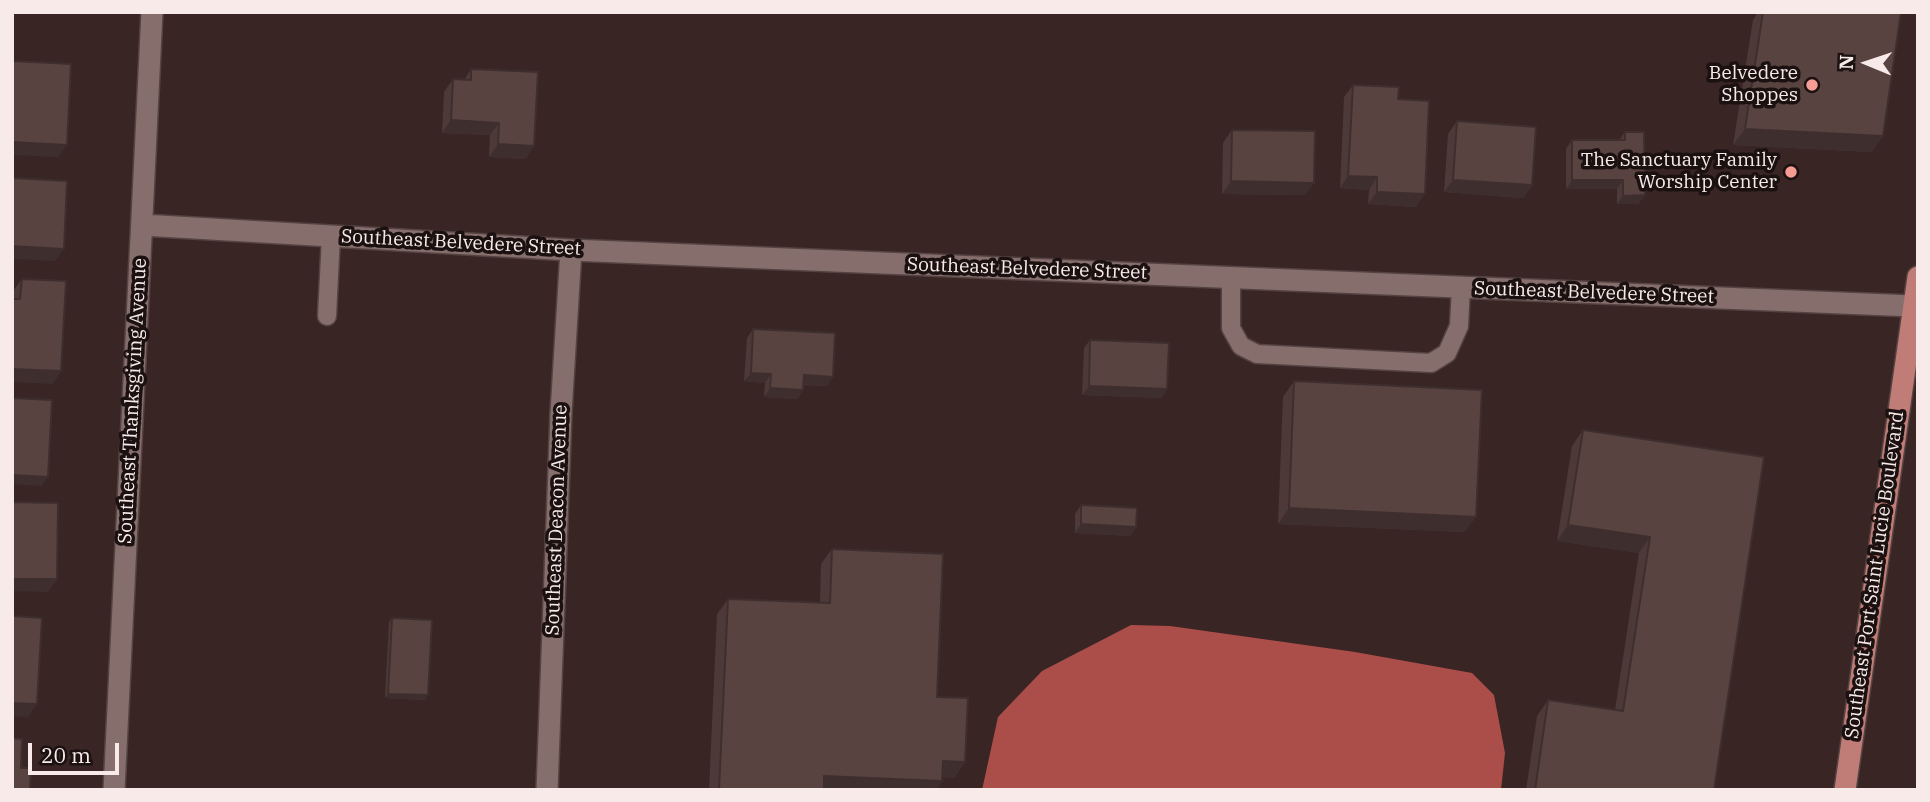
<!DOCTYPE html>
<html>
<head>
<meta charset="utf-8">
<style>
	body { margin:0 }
	#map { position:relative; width:1930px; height:802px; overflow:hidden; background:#392524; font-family:"IBM Plex Serif",serif }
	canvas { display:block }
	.frame { position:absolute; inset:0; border:14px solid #f8eae9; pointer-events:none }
	.north { position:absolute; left:1832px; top:28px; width:70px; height:70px; -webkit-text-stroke:5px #1a1110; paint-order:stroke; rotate:272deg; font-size:19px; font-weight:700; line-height:28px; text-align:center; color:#f8eae9 }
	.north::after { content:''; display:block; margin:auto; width:24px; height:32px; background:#f8eae9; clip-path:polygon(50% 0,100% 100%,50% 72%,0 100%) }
	.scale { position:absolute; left:28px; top:743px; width:91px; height:32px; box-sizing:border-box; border:4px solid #f8eae9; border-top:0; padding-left:9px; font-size:21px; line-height:24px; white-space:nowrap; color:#f8eae9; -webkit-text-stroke:5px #1a1110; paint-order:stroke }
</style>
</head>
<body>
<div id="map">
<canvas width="1930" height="802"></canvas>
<div class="frame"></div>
<div class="north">N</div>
<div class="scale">20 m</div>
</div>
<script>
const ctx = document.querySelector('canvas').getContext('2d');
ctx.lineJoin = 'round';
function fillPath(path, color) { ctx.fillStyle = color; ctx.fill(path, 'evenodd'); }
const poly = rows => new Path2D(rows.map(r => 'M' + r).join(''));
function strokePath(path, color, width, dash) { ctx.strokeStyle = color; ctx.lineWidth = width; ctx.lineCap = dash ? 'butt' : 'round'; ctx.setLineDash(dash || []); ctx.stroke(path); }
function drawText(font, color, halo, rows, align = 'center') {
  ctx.font = font + ' "IBM Plex Serif",serif'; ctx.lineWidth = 7; ctx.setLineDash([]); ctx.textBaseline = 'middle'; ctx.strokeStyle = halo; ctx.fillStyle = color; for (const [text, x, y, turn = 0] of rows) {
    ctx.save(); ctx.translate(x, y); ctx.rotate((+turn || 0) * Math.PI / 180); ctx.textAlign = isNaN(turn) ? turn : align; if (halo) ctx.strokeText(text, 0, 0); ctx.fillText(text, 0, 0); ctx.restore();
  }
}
fillPath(poly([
	[1131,625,1170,626,1355,652,1472,673,1494,695,1505,753,1501,790,982,790,998,717,1042,671]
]), '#ab4e4a');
const service = poly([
	[1231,277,1231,328,1241,346,1257,354,1431,363,1447,353,1459,326,1461,287],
	[327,316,331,236]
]);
const minor = poly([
	[142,225,571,250,1913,306],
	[114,790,152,12],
	[547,790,561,413,571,250]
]);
const primary = poly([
	[1845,790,1918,277]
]);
strokePath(service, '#544342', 21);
strokePath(minor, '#544342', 24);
strokePath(primary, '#544342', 24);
strokePath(service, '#856e6b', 18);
strokePath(minor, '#856e6b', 21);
strokePath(primary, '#c07c76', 21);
fillPath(poly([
	[1758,12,1901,12,1872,152,1733,145,1753,20],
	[471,69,526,159,489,157,490,135,442,133,444,92,453,79,464,80],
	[1353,85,1398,99,1416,207,1368,204,1369,190,1340,188,1344,97],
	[1457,121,1532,185,1523,198,1444,192,1448,134],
	[1232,130,1305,195,1222,194,1223,143],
	[1625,132,1645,195,1638,204,1617,204,1617,189,1566,189,1566,149,1572,140,1619,140],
	[22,279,61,371,52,384,12,299,13,291],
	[753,329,827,386,803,385,803,390,797,399,764,397,765,383,744,381,747,338],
	[1090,340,1167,389,1161,398,1082,395,1084,348],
	[1294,381,1465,532,1278,524,1283,397],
	[1583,430,1764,457,1714,790,1526,790,1537,716,1548,700,1615,710,1639,553,1557,541,1572,446],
	[1081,505,1136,527,1130,536,1075,533,1075,514],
	[832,549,937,697,965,762,954,778,942,777,942,781,936,790,709,790,717,614,728,599,820,603,821,564],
	[392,618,425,700,385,698,389,622]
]), '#4d3a38');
fillPath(poly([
	[451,120,499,123,490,135,442,133],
	[1745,129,1883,136,1872,152,1733,145],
	[12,142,67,145,58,157,12,155],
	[498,144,534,146,526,159,489,157],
	[1348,176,1377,177,1369,190,1340,188],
	[1453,180,1532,185,1523,198,1444,192],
	[1572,180,1623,180,1617,189,1566,189],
	[1231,181,1314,183,1305,195,1222,194],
	[1377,192,1425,194,1416,207,1368,204],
	[1645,195,1638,204,1617,204,1623,196],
	[12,246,64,249,55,261,12,259],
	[12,369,61,371,52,384,12,382],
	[751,373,771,374,765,383,744,381],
	[804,375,833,377,827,386,798,384],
	[1089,386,1167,389,1161,398,1082,395],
	[770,388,803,390,797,399,764,397],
	[12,475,48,477,41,486,12,484],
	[1289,508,1476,517,1465,532,1278,524],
	[1081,524,1136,527,1130,536,1075,533],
	[1568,525,1650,537,1639,553,1557,541],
	[12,579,57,579,48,592,12,591],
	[388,694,428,695,425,700,385,698],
	[12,703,37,704,28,717,12,716],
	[943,761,965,762,954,778,932,777],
	[824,776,942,781,936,790,815,790]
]), '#3e2f2e');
const building = poly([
	[1763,12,1901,12,1883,136,1745,129,1763,12],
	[12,61,71,64,67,145,12,142,12,61],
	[471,69,538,72,534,146,498,144,499,123,451,120,453,79,471,80,471,69],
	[1353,85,1399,87,1398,99,1429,101,1425,194,1377,192,1377,177,1348,176,1353,85],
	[1457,121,1536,127,1532,185,1453,180,1457,121],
	[1232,130,1315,131,1314,183,1231,181,1232,130],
	[1625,132,1644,132,1645,195,1623,196,1623,180,1572,180,1572,140,1625,140,1625,132],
	[12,178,67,181,64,249,12,246,12,178],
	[22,279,66,281,61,371,12,369,12,299,20,299,22,279],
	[753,329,835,333,833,377,804,375,803,390,770,388,771,374,751,373,753,329],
	[1090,340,1169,343,1167,389,1089,386,1090,340],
	[1294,381,1482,390,1476,517,1289,508,1294,381],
	[12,398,52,400,48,477,12,475,12,398],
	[1583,430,1764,457,1714,790,1535,790,1548,700,1623,711,1650,537,1568,525,1583,430],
	[12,502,58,503,57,579,12,579,12,502],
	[1081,505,1137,508,1136,527,1081,524,1081,505],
	[832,549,943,554,937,697,968,698,965,762,943,761,942,781,824,776,824,790,719,790,728,599,830,603,832,549],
	[12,616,42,618,37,704,12,703,12,616],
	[392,618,432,620,428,695,388,694,392,618],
	[12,738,22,739,21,768,31,768,30,790,12,790,12,738]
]);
fillPath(building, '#594341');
strokePath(building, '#3e2f2e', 2);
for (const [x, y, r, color] of [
	[1812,85,7,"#f59c95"],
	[1791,172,7,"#f59c95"]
]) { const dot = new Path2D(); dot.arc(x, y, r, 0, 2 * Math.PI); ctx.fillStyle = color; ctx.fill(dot); strokePath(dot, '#1a1110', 2.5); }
drawText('19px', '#f8eae9', '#1a1110', [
	["Belvedere",1798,74],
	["Shoppes",1798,96],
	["The Sanctuary Family",1777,161],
	["Worship Center",1777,183]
], 'right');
drawText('19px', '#f8eae9', '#1a1110', [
	["Southeast Belvedere Street",461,243,3],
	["Southeast Belvedere Street",1027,269,2],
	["Southeast Belvedere Street",1594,293,2],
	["Southeast Thanksgiving Avenue",133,401,-87],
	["Southeast Deacon Avenue",557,520,-88],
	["Southeast Port Saint Lucie Boulevard",1875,575,-82]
]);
</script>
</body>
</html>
